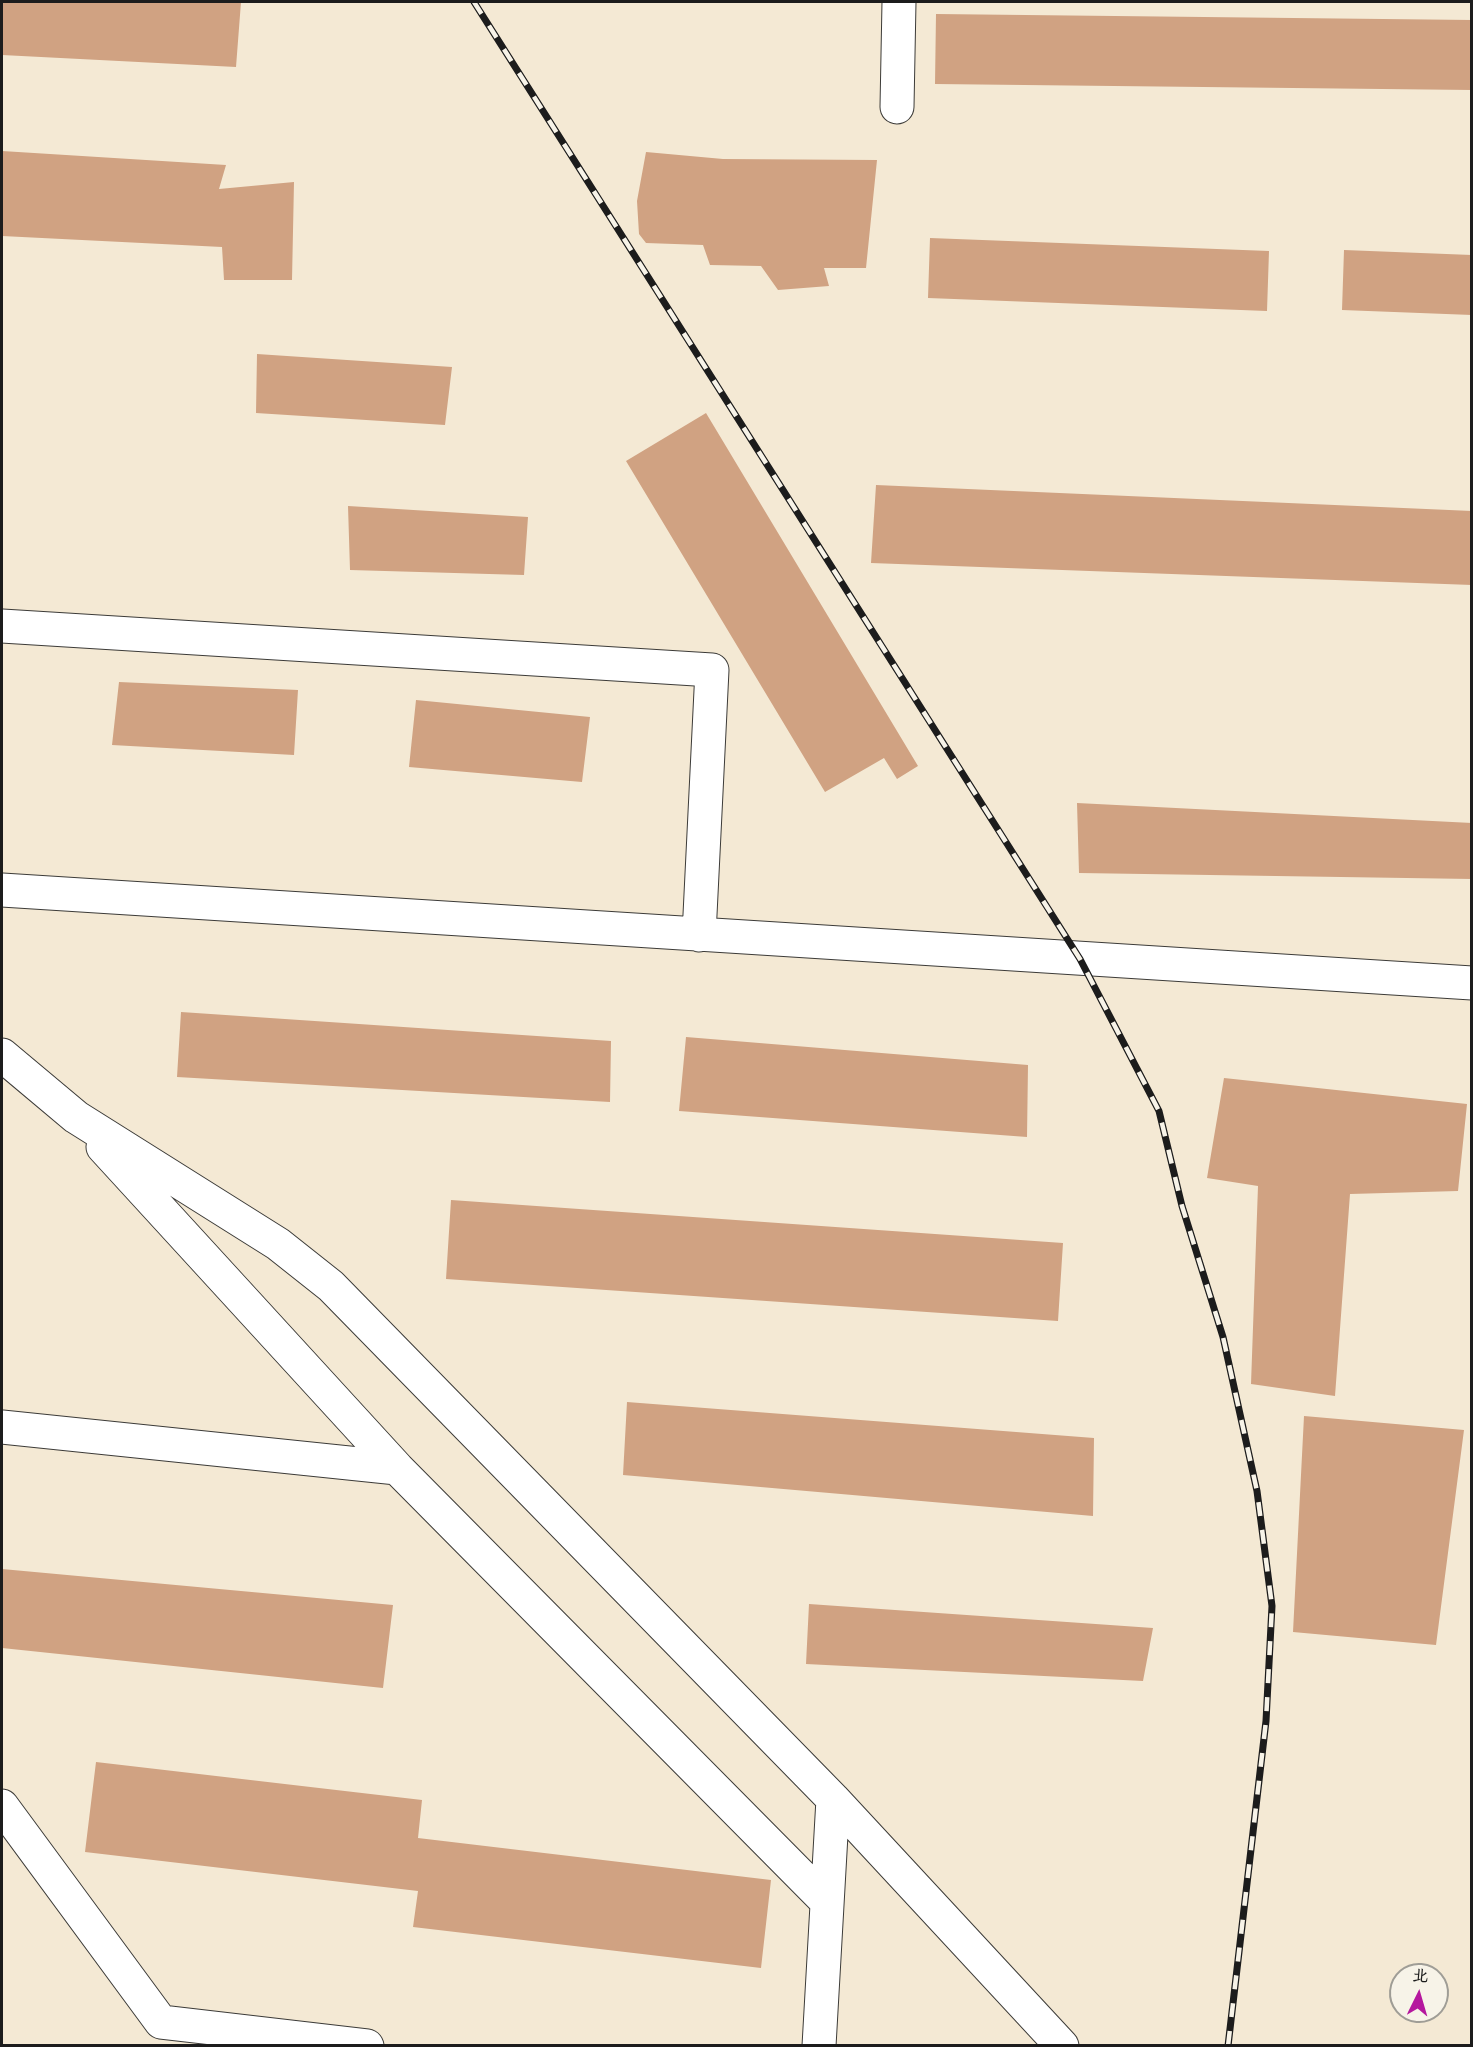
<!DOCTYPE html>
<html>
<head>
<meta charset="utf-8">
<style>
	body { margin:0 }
	#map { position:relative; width:1473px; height:2047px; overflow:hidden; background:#f4e9d4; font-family:"Balsamiq Sans","LXGW WenKai TC",sans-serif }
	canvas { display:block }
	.frame { position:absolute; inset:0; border:3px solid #1c1c1c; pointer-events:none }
	.north { position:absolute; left:1389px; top:1963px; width:60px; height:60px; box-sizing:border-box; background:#f7f3e8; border:2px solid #9f9d96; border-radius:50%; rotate:5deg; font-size:16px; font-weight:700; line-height:24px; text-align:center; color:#1c1c1c }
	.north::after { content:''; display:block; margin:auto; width:21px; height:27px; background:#b5179e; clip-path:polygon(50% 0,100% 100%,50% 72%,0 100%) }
</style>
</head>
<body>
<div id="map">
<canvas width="1473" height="2047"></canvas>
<div class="frame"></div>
<div class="north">北</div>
</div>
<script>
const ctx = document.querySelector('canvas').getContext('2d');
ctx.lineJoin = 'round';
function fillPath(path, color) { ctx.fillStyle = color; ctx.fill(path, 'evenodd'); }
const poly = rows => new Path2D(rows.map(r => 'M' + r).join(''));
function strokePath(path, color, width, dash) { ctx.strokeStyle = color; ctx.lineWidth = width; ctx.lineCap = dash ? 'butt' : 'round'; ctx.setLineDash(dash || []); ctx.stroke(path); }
fillPath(poly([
	[2,2,241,2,236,67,2,55],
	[936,14,1472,20,1472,90,935,84],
	[2,151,226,165,219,189,294,182,292,280,224,280,222,247,2,236],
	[646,152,723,159,877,160,866,268,824,268,829,286,778,290,761,266,710,265,703,245,646,243,639,234,637,201],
	[930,238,1269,251,1267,311,928,298],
	[1344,250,1472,255,1472,315,1342,310],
	[257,354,452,367,445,425,256,413],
	[706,413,918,766,897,779,884,758,825,792,626,461],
	[876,485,1472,511,1472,585,871,563],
	[348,506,528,517,524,575,350,570],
	[119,682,298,690,294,755,112,745],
	[416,700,590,717,582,782,409,767],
	[1077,803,1472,823,1472,879,1079,873],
	[181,1012,611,1041,610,1102,177,1077],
	[686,1037,1028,1065,1027,1137,679,1111],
	[1224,1078,1467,1104,1458,1191,1350,1194,1335,1396,1251,1384,1258,1186,1207,1178],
	[451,1200,1063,1243,1058,1321,446,1279],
	[627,1402,1094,1438,1093,1516,623,1475],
	[1304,1416,1464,1430,1436,1645,1293,1632],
	[2,1569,393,1605,383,1688,2,1648],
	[809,1604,1153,1628,1143,1681,806,1664],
	[96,1762,422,1800,418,1838,771,1880,761,1968,413,1927,418,1891,85,1852]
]), '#d0a282');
const minor = poly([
	[897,107,899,2],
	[2,626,712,670,699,935],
	[2,890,1472,983],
	[2,1055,76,1117,278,1244,331,1286,833,1799,1062,2046],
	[2,1427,397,1468,103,1147],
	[397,1468,827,1902],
	[2,1806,161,2022,367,2046],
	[819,2046,833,1799]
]);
strokePath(minor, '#3c3b38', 35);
strokePath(minor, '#fff', 33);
const rail = poly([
	[474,2,1080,959,1159,1111,1182,1206,1223,1337,1257,1491,1272,1606,1266,1721,1228,2046]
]);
strokePath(rail, '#1c1c1c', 7);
strokePath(rail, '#f7f3e8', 4.5, [14]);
</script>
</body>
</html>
